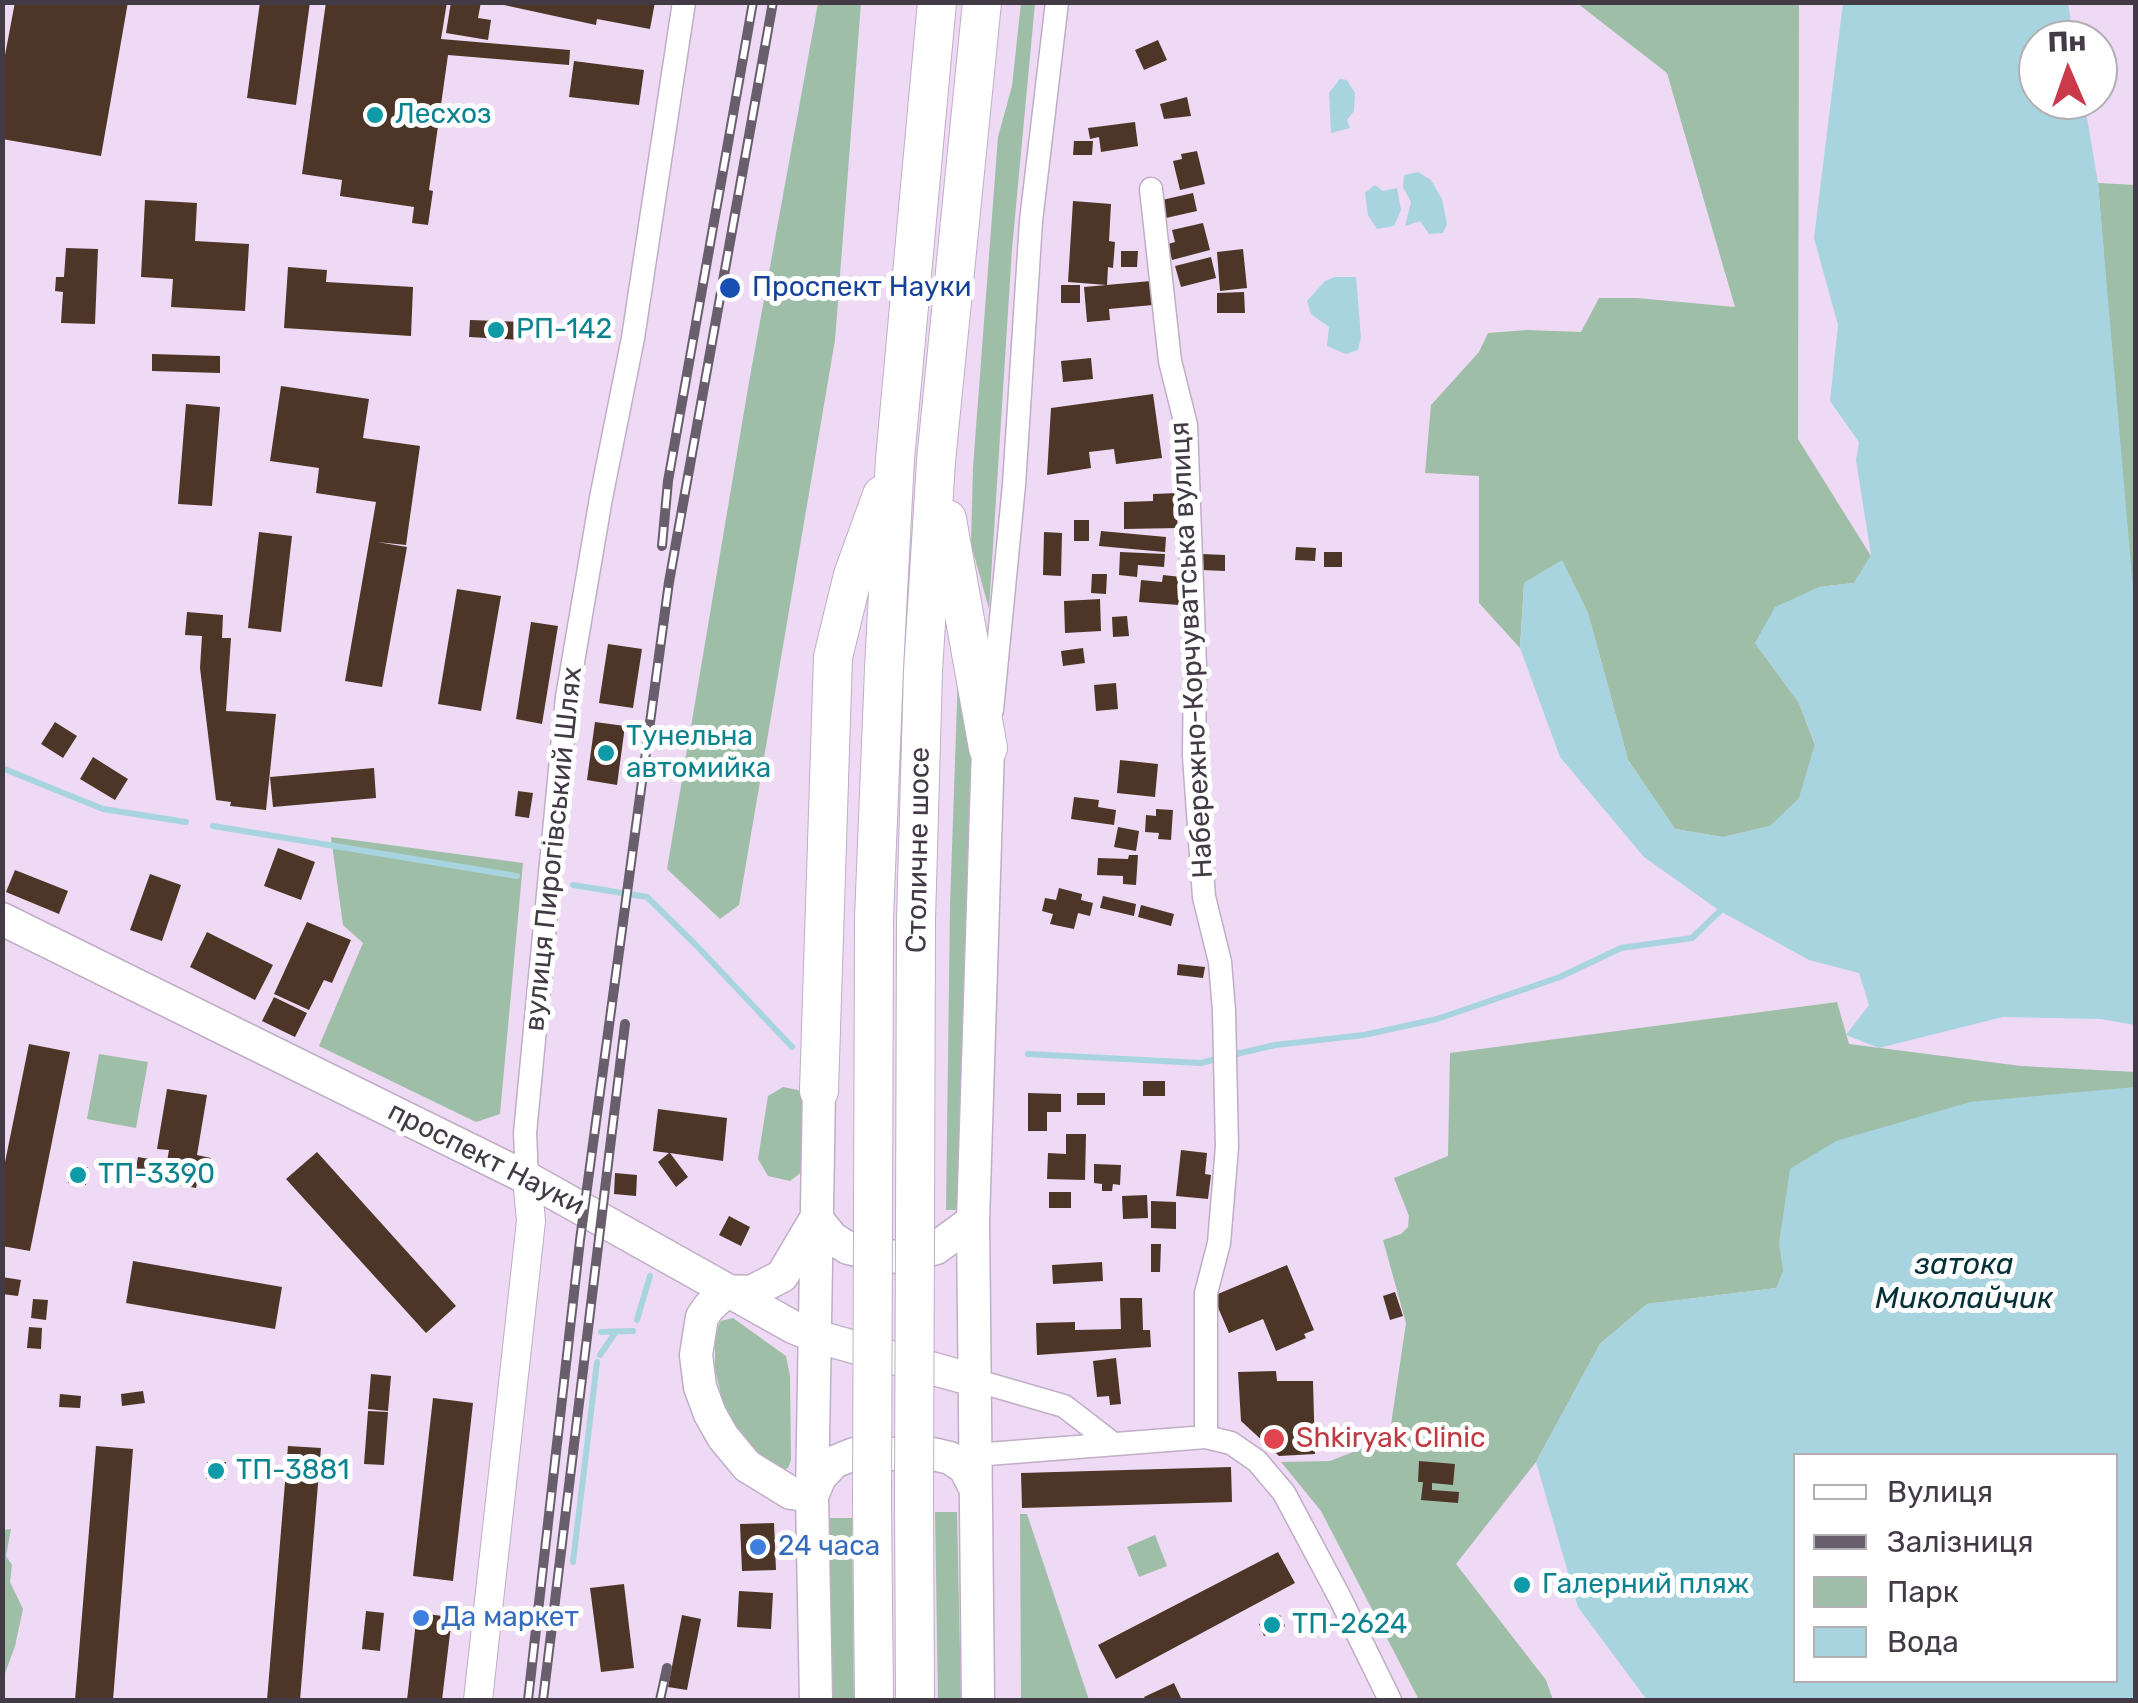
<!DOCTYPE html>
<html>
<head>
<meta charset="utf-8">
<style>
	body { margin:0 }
	#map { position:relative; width:2138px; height:1703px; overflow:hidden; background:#eedaf4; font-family:Rubik,sans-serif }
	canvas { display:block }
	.frame { position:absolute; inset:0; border:5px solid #423a44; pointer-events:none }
	.legend { position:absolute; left:1793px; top:1453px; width:325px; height:230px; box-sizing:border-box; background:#fff; border:2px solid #b3b0b4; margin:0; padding:12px 18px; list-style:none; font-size:30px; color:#423a44 }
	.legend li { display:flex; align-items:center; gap:20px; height:50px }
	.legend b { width:50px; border:2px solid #b3b0b4 }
	.north { position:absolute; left:2018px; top:20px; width:100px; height:100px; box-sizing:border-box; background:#fff; border:2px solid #b3b0b4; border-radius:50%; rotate:358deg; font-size:28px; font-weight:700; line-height:40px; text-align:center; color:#423a44 }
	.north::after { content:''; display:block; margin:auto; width:35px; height:45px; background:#ca3a4b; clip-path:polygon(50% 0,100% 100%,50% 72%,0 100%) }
</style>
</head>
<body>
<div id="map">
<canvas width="2138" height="1703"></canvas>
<div class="frame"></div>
<ul class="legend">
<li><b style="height:12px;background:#fff"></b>Вулиця</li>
<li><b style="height:12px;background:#695f6c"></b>Залізниця</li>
<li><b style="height:28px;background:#9ebea7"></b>Парк</li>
<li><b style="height:28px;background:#a7d4de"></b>Вода</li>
</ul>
<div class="north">Пн</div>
</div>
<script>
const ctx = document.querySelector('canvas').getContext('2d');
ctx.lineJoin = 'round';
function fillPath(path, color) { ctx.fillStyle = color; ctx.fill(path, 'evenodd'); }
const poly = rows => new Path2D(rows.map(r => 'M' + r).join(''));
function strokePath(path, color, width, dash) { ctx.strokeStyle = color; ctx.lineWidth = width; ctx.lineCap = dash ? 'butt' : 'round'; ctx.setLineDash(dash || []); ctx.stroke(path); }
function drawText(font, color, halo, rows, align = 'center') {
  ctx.font = font + ' Rubik,sans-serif'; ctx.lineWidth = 10; ctx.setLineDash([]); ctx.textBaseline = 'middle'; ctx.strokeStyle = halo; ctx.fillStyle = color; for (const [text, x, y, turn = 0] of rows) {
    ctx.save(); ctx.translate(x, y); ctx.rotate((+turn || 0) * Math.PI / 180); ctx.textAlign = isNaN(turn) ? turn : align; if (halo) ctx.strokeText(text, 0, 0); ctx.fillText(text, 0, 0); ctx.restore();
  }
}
fillPath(poly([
	[818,3,861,3,835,340,739,905,720,919,667,869,749,382],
	[1021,3,1035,3,1012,249,989,609,971,544,973,467,998,137,1012,86],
	[1577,3,1799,3,1798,439,1871,556,1854,583,1819,587,1755,643,1799,703,1815,745,1799,799,1771,826,1723,837,1675,829,1628,760,1588,613,1562,561,1524,583,1520,648,1479,603,1479,476,1425,473,1431,405,1479,352,1488,333,1527,330,1581,332,1599,298,1637,298,1735,307,1667,73],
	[2098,183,2135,185,2135,623,2130,588],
	[959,645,974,726,963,1210,946,1210,950,906],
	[331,837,523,863,500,1114,476,1122,319,1046,363,943,343,925],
	[1837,1002,1849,1044,2021,1066,2135,1072,2135,1131,1776,1288,1647,1304,1600,1344,1536,1462,1456,1564,1546,1680,1553,1700,1419,1700,1321,1511,1281,1462,1330,1461,1389,1438,1406,1323,1383,1240,1401,1234,1408,1227,1409,1216,1394,1178,1448,1156,1450,1053],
	[99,1054,148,1062,136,1128,87,1119],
	[783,1087,798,1090,806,1099,803,1171,790,1181,768,1176,758,1159,768,1096],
	[733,1318,786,1356,790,1376,791,1460,788,1468,781,1471,752,1447,725,1412,715,1369,715,1332,721,1321],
	[935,1512,957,1512,961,1700,938,1700],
	[1020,1514,1027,1514,1089,1700,1021,1700],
	[830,1518,852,1518,854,1700,830,1700],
	[11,1529,6,1556,12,1565,10,1582,23,1609,15,1646,3,1679,3,1530],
	[1155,1535,1167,1566,1139,1577,1127,1547]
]), '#9ebea7');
fillPath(poly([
	[1843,3,2068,3,2074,40,2038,40,2038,100,2084,100,2098,183,2136,623,2135,1025,2101,1019,2003,1017,1879,1048,1846,1035,1869,1005,1859,973,1809,960,1720,911,1644,857,1560,757,1520,648,1524,583,1562,560,1588,613,1628,760,1675,829,1723,837,1770,826,1799,798,1815,744,1799,703,1755,643,1775,607,1819,587,1854,583,1871,555,1856,460,1859,442,1830,401,1838,325,1814,238],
	[1340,79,1347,80,1355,93,1354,111,1347,120,1350,128,1331,133,1329,93],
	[1418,172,1431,180,1442,199,1447,224,1443,233,1429,234,1420,221,1405,226,1411,202,1403,187,1404,175],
	[1375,185,1383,191,1397,188,1401,210,1394,226,1377,229,1368,215,1365,193],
	[1335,277,1356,277,1361,337,1358,350,1346,354,1327,346,1329,327,1311,314,1307,301,1325,281],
	[2135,1087,2135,1700,1647,1700,1578,1607,1536,1462,1600,1344,1647,1304,1776,1288,1783,1271,1779,1243,1790,1169,1836,1141,1970,1102],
	[1796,1456,2116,1456,2116,1680,1796,1680]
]), '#a7d4de');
strokePath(poly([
	[2,768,103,809,186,822],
	[213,826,517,876],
	[573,885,647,897,695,944,792,1047],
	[1028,1054,1201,1063,1220,1058],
	[1232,1055,1275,1045,1364,1035,1437,1019,1560,977,1621,948,1692,938,1720,911],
	[637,1320,650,1276],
	[601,1332,633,1331],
	[600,1355,615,1333],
	[573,1562,597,1362]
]), '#a7d4de', 6);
fillPath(poly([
	[15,2,128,2,101,156,2,139,2,71],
	[260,2,310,2,296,105,247,98],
	[326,2,447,2,441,39,570,50,569,65,448,55,429,190,433,191,428,225,412,223,414,207,340,196,342,180,302,174],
	[451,2,481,2,478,18,491,20,488,40,446,33],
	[490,2,655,2,650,29,597,19,596,25],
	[1158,40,1167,60,1144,70,1135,50],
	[574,61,644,70,639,105,569,97],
	[1187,97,1191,116,1164,119,1160,104],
	[1135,122,1138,146,1101,152,1099,137,1090,139,1088,128],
	[1074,141,1093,141,1092,155,1073,155],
	[1197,151,1205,184,1180,190,1173,161,1182,159,1181,154],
	[1193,193,1197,211,1166,218,1162,200],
	[145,200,197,203,195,241,249,244,245,311,171,307,173,279,141,277],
	[1073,201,1111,204,1109,241,1115,242,1113,268,1108,267,1107,285,1068,282],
	[1203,223,1210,250,1172,260,1168,244,1175,242,1172,230],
	[66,248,98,249,95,324,61,323,63,292,55,291,56,277,64,277],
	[1243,249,1247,288,1220,291,1217,252],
	[1121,251,1138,251,1137,267,1121,267],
	[1211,257,1216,278,1181,287,1175,266],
	[288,267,327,270,326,282,413,287,411,336,284,328],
	[1151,281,1153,305,1109,309,1110,320,1087,322,1084,287],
	[1061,285,1080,285,1080,303,1061,303],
	[1244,292,1245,313,1217,313,1217,293],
	[470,320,524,322,523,340,469,337],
	[152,354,220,356,220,373,152,371],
	[1091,358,1093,379,1063,382,1061,361],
	[281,386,369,399,363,438,420,446,406,545,377,542,407,547,382,687,345,681,376,502,316,493,319,468,270,461],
	[1153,394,1162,458,1116,464,1114,449,1089,452,1091,468,1047,475,1051,408],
	[186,404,220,407,212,506,178,504],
	[1178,493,1179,528,1124,529,1124,502,1153,501,1153,494],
	[1074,520,1089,520,1089,541,1074,541],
	[1101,531,1166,537,1165,552,1099,546],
	[259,532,292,536,281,632,248,628],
	[1044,532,1062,533,1061,576,1043,575],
	[1296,547,1316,548,1315,561,1295,560],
	[1120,552,1165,554,1164,567,1138,565,1137,577,1119,575],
	[1324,552,1342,552,1342,567,1324,567],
	[1202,554,1225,555,1225,571,1201,570],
	[1092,574,1107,574,1106,594,1091,593],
	[1163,575,1181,577,1179,605,1139,602,1141,580,1162,582],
	[457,589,501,596,481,711,438,704],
	[1100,599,1101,631,1065,633,1064,601],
	[187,612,223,615,222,638,231,638,226,711,276,714,266,810,230,806,231,802,216,800,200,668,202,636,185,635],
	[1127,616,1129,636,1113,637,1112,617],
	[531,622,558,626,542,724,516,719],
	[608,644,642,649,633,708,599,703],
	[1083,648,1085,663,1063,666,1061,651],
	[1116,683,1118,709,1096,711,1094,685],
	[55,722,77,736,63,758,41,744],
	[595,722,625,726,617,785,587,780],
	[93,757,128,779,115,800,80,779],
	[1120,760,1158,764,1155,797,1117,793],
	[374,768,376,798,273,807,270,777],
	[518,791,533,793,529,818,515,816],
	[1074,797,1099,800,1098,807,1116,810,1114,825,1071,819],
	[1156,809,1173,810,1171,840,1158,839,1159,833,1145,832,1146,815,1156,816],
	[1118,827,1139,831,1136,851,1114,847],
	[278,848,315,862,301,900,264,886],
	[1129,855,1138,855,1136,885,1123,884,1123,876,1097,875,1098,858,1128,859],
	[15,870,68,891,59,914,6,892],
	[150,874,181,885,162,941,130,930],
	[1059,888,1082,894,1081,900,1093,903,1090,916,1078,913,1074,929,1050,924,1053,914,1042,911,1045,898,1056,900],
	[1103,896,1136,904,1134,916,1100,908],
	[1141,905,1174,914,1171,926,1138,917],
	[307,922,351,940,332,983,324,980,309,1010,274,994],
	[207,932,273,965,255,1000,190,967],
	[1178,964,1205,967,1203,978,1177,975],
	[274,997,307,1013,295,1037,262,1021],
	[29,1044,70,1052,30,1251,2,1246,2,1177],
	[1143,1081,1165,1081,1165,1096,1143,1096],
	[167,1089,207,1095,197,1155,211,1158,209,1169,200,1167,196,1188,134,1177,138,1157,167,1162,169,1150,157,1149],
	[1028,1093,1061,1094,1061,1112,1047,1112,1047,1131,1028,1131],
	[1077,1093,1105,1093,1105,1105,1077,1105],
	[658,1109,727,1118,723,1161,670,1153,688,1177,676,1187,658,1162,669,1153,653,1151],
	[1066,1134,1086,1134,1085,1180,1047,1179,1048,1153,1066,1154],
	[1181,1150,1207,1153,1205,1174,1211,1175,1208,1199,1176,1196],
	[317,1152,456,1306,426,1333,286,1179],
	[1094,1164,1121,1165,1120,1185,1113,1184,1112,1191,1102,1191,1102,1184,1094,1183],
	[70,1166,88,1167,86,1185,68,1183],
	[615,1173,637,1175,636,1196,614,1194],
	[1049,1192,1071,1192,1071,1208,1049,1208],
	[1147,1195,1148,1218,1123,1219,1122,1196],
	[1151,1201,1176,1202,1176,1229,1151,1228],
	[729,1216,750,1227,741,1246,719,1235],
	[1151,1244,1161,1244,1160,1272,1151,1272],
	[133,1261,282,1287,275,1329,126,1303],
	[1102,1262,1103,1281,1053,1284,1052,1265],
	[1287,1265,1314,1330,1304,1334,1306,1338,1276,1351,1263,1319,1229,1333,1213,1296],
	[2,1277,21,1280,18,1296,2,1294],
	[1395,1292,1403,1316,1390,1320,1383,1296],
	[1120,1298,1142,1298,1143,1330,1150,1330,1151,1347,1037,1355,1036,1323,1075,1322,1075,1330,1121,1329],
	[33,1299,48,1300,46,1320,31,1318],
	[29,1327,42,1328,41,1349,27,1348],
	[1116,1358,1121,1404,1110,1405,1109,1396,1097,1397,1093,1361],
	[1276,1371,1277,1381,1313,1381,1315,1454,1279,1456,1241,1421,1238,1372],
	[371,1374,391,1376,388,1411,368,1409],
	[143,1391,145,1403,122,1406,121,1394],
	[60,1394,81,1396,80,1408,59,1407],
	[433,1398,473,1403,453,1581,413,1576],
	[368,1411,388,1412,384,1465,364,1464],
	[96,1446,133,1449,113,1700,75,1700],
	[288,1446,321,1448,300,1700,267,1700],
	[1419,1461,1455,1464,1453,1485,1432,1483,1432,1490,1459,1492,1458,1503,1421,1500,1423,1482,1418,1482],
	[207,1462,226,1462,225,1480,206,1479],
	[1231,1467,1232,1502,1022,1508,1021,1473],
	[774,1523,776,1570,742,1571,740,1524],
	[1278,1552,1295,1583,1116,1679,1098,1645],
	[624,1584,634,1668,601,1672,590,1588],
	[739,1591,773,1593,771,1629,737,1627],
	[366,1611,384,1613,380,1651,362,1649],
	[417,1613,452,1617,442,1700,407,1700],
	[682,1615,701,1619,687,1690,668,1687],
	[1280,1615,1285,1626,1264,1636,1259,1624],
	[1174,1683,1181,1698,1146,1700,1144,1697]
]), '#4d3627');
const minor = poly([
	[1151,189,1170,361,1186,425,1195,667,1194,756,1204,897,1220,962,1224,1011,1227,1147,1219,1243,1206,1293,1206,1437],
	[992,710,1014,485,1031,221,1057,2],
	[527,1178,525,1133,567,697,601,498,633,338,684,2],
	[974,1380,1064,1406,1112,1443],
	[975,1455,1206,1437,1231,1443,1257,1461,1284,1493,1340,1598,1390,1700]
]);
const tertiary = poly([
	[478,1700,531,1221,527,1178]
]);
const secondary = poly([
	[2,919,527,1178,793,1327,814,1336,974,1380],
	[816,1218,832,1238,848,1248,883,1256,903,1257,936,1248,973,1221],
	[812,1496,791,1493,747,1466,723,1437,710,1414,700,1387,696,1355,702,1317,709,1307,726,1291,751,1292,782,1276,814,1222],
	[812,1496,820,1477,834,1462,854,1454,933,1454,950,1458,965,1468,975,1488],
	[816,1700,812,1496,819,1091],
	[978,1700,973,1221,988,748]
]);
const trunk = poly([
	[947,519,988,748],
	[819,1091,833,657,853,575,882,495],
	[873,1224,874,918,884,669,895,459,937,2],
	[915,1225,916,919,923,671,936,461,982,2],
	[914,1500,915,1700],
	[872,1501,874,1700]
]);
strokePath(minor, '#c0adc6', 25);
strokePath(tertiary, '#c0adc6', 30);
strokePath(secondary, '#c0adc6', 35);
strokePath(trunk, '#c0adc6', 40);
strokePath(minor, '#fff', 22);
strokePath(tertiary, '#fff', 28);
strokePath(secondary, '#fff', 32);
strokePath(trunk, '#fff', 38);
const rail = poly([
	[662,546,668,481,753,2],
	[528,1700,580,1240,669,582,773,2],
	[543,1700,625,1024],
	[660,1700,667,1668]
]);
strokePath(rail, '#695f6c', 10);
strokePath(rail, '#fff', 6, [19]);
const trunkBridge = poly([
	[914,1500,915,1225],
	[872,1501,873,1224]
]);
strokePath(trunkBridge, '#c0adc6', 40, []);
strokePath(trunkBridge, '#fff', 38);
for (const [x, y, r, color] of [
	[375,115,10,"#0f9aa8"],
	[730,288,12,"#1a4fb4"],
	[496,330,10,"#0f9aa8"],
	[606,753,10,"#0f9aa8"],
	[78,1175,10,"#0f9aa8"],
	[1274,1439,12,"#e0444e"],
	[216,1471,10,"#0f9aa8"],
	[758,1547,10,"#3f7fe0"],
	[1522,1585,10,"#0f9aa8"],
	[421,1618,10,"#3f7fe0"],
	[1272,1625,10,"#0f9aa8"]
]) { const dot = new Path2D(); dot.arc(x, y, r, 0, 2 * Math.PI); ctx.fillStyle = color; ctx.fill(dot); strokePath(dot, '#fff', 4); }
drawText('28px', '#0d838f', '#fff', [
	["Лесхоз",395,115],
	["РП-142",516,330],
	["Тунельна",626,737],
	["автомийка",626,769],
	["ТП-3390",98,1175],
	["ТП-3881",236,1471],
	["Галерний пляж",1542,1585],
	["ТП-2624",1292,1625]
], 'left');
drawText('28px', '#164399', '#fff', [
	["Проспект Науки",752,288]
], 'left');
drawText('28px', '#423a44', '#fff', [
	["Набережно-Корчуватська вулиця",1192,650,-93],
	["вулиця Пирогівський Шлях",554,849,-84],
	["Столичне шосе",919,850,-89],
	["проспект Науки",486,1159,27]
]);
drawText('28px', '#be3a42', '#fff', [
	["Shkiryak Clinic",1296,1439]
], 'left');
drawText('28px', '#366cbe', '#fff', [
	["24 часа",778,1547],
	["Да маркет",441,1618]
], 'left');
drawText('italic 30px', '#043038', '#fff', [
	["затока",1964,1265],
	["Миколайчик",1964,1299]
]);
</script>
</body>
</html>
